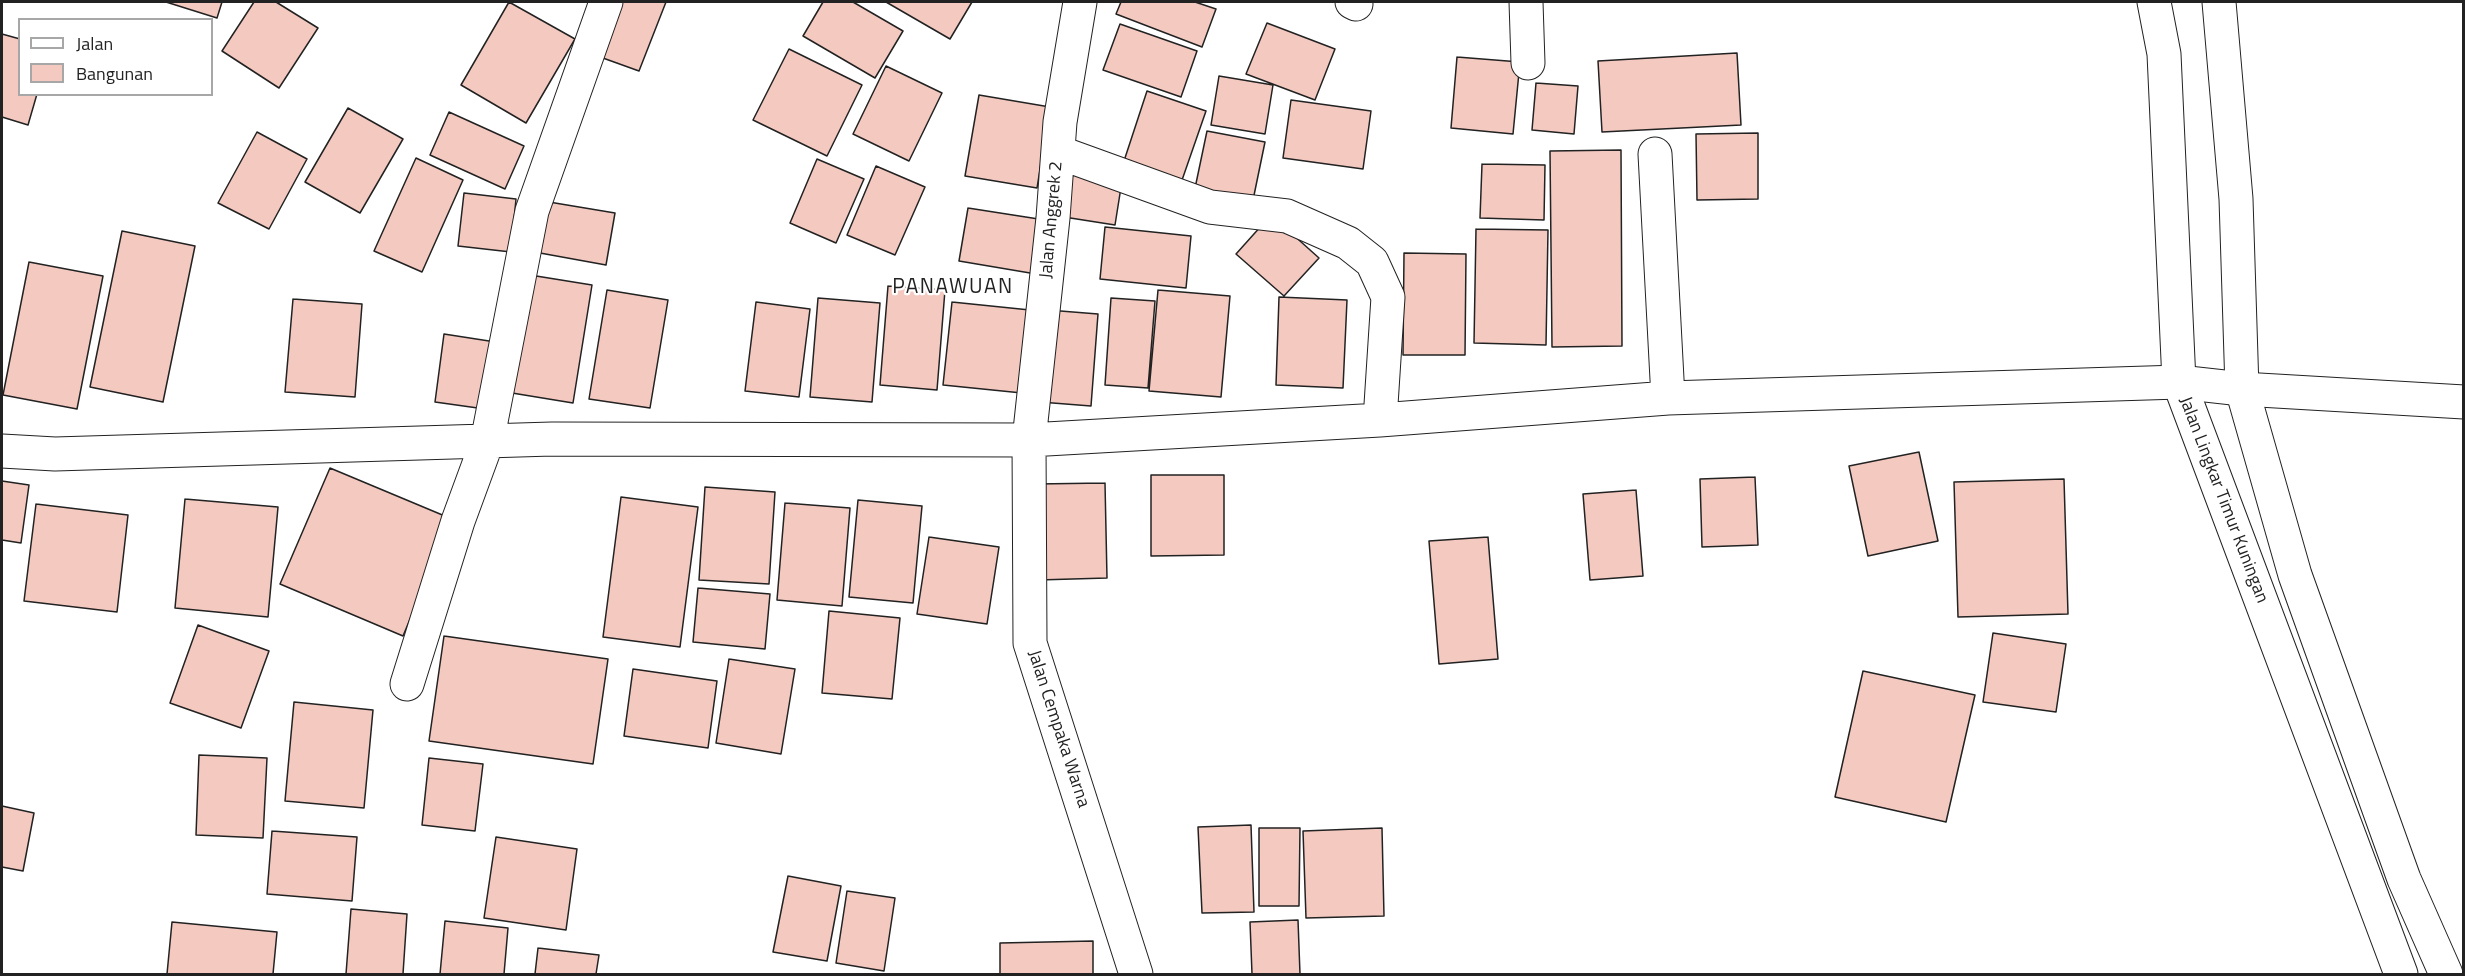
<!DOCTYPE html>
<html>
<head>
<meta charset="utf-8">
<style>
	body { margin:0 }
	#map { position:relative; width:2465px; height:976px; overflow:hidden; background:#fff; font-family:"Titillium Web",sans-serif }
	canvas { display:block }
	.frame { position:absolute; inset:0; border:3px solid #222; pointer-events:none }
	.legend { position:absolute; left:18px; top:18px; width:195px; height:78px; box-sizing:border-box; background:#fff; border:2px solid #a7a7a7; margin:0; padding:8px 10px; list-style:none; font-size:18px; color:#222 }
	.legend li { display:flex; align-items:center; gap:12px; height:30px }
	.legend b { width:30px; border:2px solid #a7a7a7 }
</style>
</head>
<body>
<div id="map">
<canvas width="2465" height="976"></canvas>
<div class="frame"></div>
<ul class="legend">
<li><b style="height:8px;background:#fff"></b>Jalan</li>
<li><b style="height:16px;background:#f3c9c0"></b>Bangunan</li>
</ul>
</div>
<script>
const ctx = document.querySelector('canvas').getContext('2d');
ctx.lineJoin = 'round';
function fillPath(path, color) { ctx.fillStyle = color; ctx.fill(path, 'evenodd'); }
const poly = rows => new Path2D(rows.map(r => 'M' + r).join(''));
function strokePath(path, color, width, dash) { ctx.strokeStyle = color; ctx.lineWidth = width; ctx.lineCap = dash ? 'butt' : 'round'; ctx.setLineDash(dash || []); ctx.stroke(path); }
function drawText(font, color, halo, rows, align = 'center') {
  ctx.font = font + ' "Titillium Web",sans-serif'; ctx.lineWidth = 4.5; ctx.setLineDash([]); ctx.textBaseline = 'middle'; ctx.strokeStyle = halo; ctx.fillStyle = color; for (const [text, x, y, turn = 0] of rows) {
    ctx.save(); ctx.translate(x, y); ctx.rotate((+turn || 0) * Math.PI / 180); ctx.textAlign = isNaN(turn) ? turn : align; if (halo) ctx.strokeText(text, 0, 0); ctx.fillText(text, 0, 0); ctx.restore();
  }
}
const building = poly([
	[166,2,222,2,217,18,166,2],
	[254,2,276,2,318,28,279,88,222,51,254,2],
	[509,2,575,39,526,123,461,85,509,2],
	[609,2,666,2,639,71,589,53,609,2],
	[823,2,853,2,903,31,875,78,803,36,823,2],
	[886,2,972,2,950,39,886,2],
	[1121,2,1195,2,1216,9,1202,47,1116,14,1121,2],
	[1267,23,1335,49,1315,100,1246,74,1267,23],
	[1120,24,1197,51,1181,97,1103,70,1120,24],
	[2,34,20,39,20,94,37,94,28,125,2,117,2,34],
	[789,49,862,85,827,156,753,120,789,49],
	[1737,53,1741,125,1602,132,1598,61,1737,53],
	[1457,57,1520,62,1513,134,1451,128,1457,57],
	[886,66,942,93,909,161,853,134,886,66],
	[1219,76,1273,85,1265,134,1211,125,1219,76],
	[1536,83,1578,86,1574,134,1532,130,1536,83],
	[1147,91,1206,111,1181,183,1123,164,1147,91],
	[979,95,1050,107,1037,188,965,176,979,95],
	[1291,100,1371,111,1363,169,1283,158,1291,100],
	[348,108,403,139,360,213,305,182,348,108],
	[449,112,524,146,505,189,430,155,449,112],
	[1207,131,1265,142,1252,205,1194,193,1207,131],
	[257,132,307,159,269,229,218,203,257,132],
	[1758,133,1758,199,1697,200,1696,134,1758,133],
	[1621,150,1622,346,1552,347,1550,151,1621,150],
	[416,158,463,180,422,272,374,251,416,158],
	[817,159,864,179,836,243,790,223,817,159],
	[1482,164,1545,165,1544,220,1480,218,1482,164],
	[876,166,925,187,895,255,847,235,876,166],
	[1072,173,1122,181,1115,225,1064,217,1072,173],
	[464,193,516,199,511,252,458,246,464,193],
	[549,202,615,213,606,265,540,253,549,202],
	[968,208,1045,220,1036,274,959,261,968,208],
	[1271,215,1319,258,1284,296,1236,254,1271,215],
	[1105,227,1191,236,1186,288,1100,279,1105,227],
	[1476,229,1548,230,1546,345,1474,343,1476,229],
	[122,231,195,246,163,402,90,387,122,231],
	[1404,253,1466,254,1465,355,1403,355,1404,253],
	[29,262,103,276,77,409,3,395,29,262],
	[530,275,592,285,573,403,512,393,530,275],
	[888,286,945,290,937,390,880,385,888,286],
	[607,290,668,300,650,408,589,399,607,290],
	[1158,290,1230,296,1221,397,1149,391,1158,290],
	[1279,297,1347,300,1343,388,1276,385,1279,297],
	[818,298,880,303,872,402,810,397,818,298],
	[1111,298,1155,301,1148,388,1105,385,1111,298],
	[293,299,362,304,355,397,285,392,293,299],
	[756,302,810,309,799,397,745,391,756,302],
	[952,302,1030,310,1022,393,943,385,952,302],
	[1048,310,1098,314,1091,406,1040,402,1048,310],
	[444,334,502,343,492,410,435,402,444,334],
	[1919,452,1938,541,1868,556,1849,466,1919,452],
	[330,468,452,519,403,636,280,584,330,468],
	[1151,475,1224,475,1224,555,1151,556,1151,475],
	[1755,477,1758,545,1702,547,1700,479,1755,477],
	[2064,479,2068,614,1958,617,1954,482,2064,479],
	[2,481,29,485,21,543,2,540,2,481],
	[1105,483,1107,578,1038,580,1036,484,1105,483],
	[705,487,775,492,769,584,699,580,705,487],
	[1636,490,1643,576,1590,580,1583,494,1636,490],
	[621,497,698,507,680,647,603,637,621,497],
	[185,499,278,507,268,617,175,608,185,499],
	[858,500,922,506,913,603,849,597,858,500],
	[785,503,850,508,842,606,777,600,785,503],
	[36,504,128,515,117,612,24,601,36,504],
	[929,537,999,547,987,624,917,614,929,537],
	[1488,537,1498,659,1439,664,1429,541,1488,537],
	[698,588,770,594,765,649,693,642,698,588],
	[829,611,900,618,892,699,822,693,829,611],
	[198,625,269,651,241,728,170,703,198,625],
	[1993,633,2066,644,2056,712,1983,702,1993,633],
	[444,636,608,659,593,764,429,741,444,636],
	[729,659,795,669,781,754,716,743,729,659],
	[633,669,717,681,708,748,624,736,633,669],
	[1863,671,1975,695,1946,822,1835,797,1863,671],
	[294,702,373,710,364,808,285,801,294,702],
	[199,755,267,758,263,838,196,835,199,755],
	[429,758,483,764,475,831,422,825,429,758],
	[2,806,34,813,23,871,2,867,2,806],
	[1251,825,1254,912,1202,913,1198,827,1251,825],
	[1259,828,1300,828,1299,906,1259,906,1259,828],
	[1382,828,1384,916,1306,918,1303,831,1382,828],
	[272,831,357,837,352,901,267,894,272,831],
	[496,837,577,849,566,930,484,918,496,837],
	[788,876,841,886,827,961,773,952,788,876],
	[847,891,895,898,884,971,836,963,847,891],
	[351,909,407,914,403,974,346,974,351,909],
	[1298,920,1300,974,1252,974,1250,922,1298,920],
	[445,921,508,928,504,974,440,974,445,921],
	[172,922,277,932,273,974,167,974,172,922],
	[1093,941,1093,974,1000,974,1000,943,1093,941],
	[538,948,599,955,596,974,535,974,538,948]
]);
fillPath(building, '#f3c9c0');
strokePath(building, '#222', 1.5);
const minor = poly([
	[1080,2,1060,122,1053,218,1029,440,1030,643,1136,974],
	[1352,2,1356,4],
	[1526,2,1528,63],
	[1058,152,1210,207,1287,216,1348,243,1372,262,1388,297,1380,420],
	[1655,154,1668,398],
	[2,451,55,454,552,439,1029,440,1380,420,1668,398,2179,382,2242,389,2464,402],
	[407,684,458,521,487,442,532,211,606,2]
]);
const major = poly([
	[2154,2,2164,54,2179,382,2401,974],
	[2219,2,2236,199,2242,389,2295,575,2404,879,2446,974]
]);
strokePath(minor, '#222', 35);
strokePath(major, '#222', 35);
strokePath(minor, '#fff', 33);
strokePath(major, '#fff', 33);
drawText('18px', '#222', '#fff', [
	["Jalan Anggrek 2",1052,220,-85],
	["Jalan Lingkar Timur Kuningan",2223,500,69],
	["Jalan Cempaka Warna",1058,729,72]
]);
ctx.letterSpacing = '1.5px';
drawText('21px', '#222', '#fff', [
	["PANAWUAN",953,288]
]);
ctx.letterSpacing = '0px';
</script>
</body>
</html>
